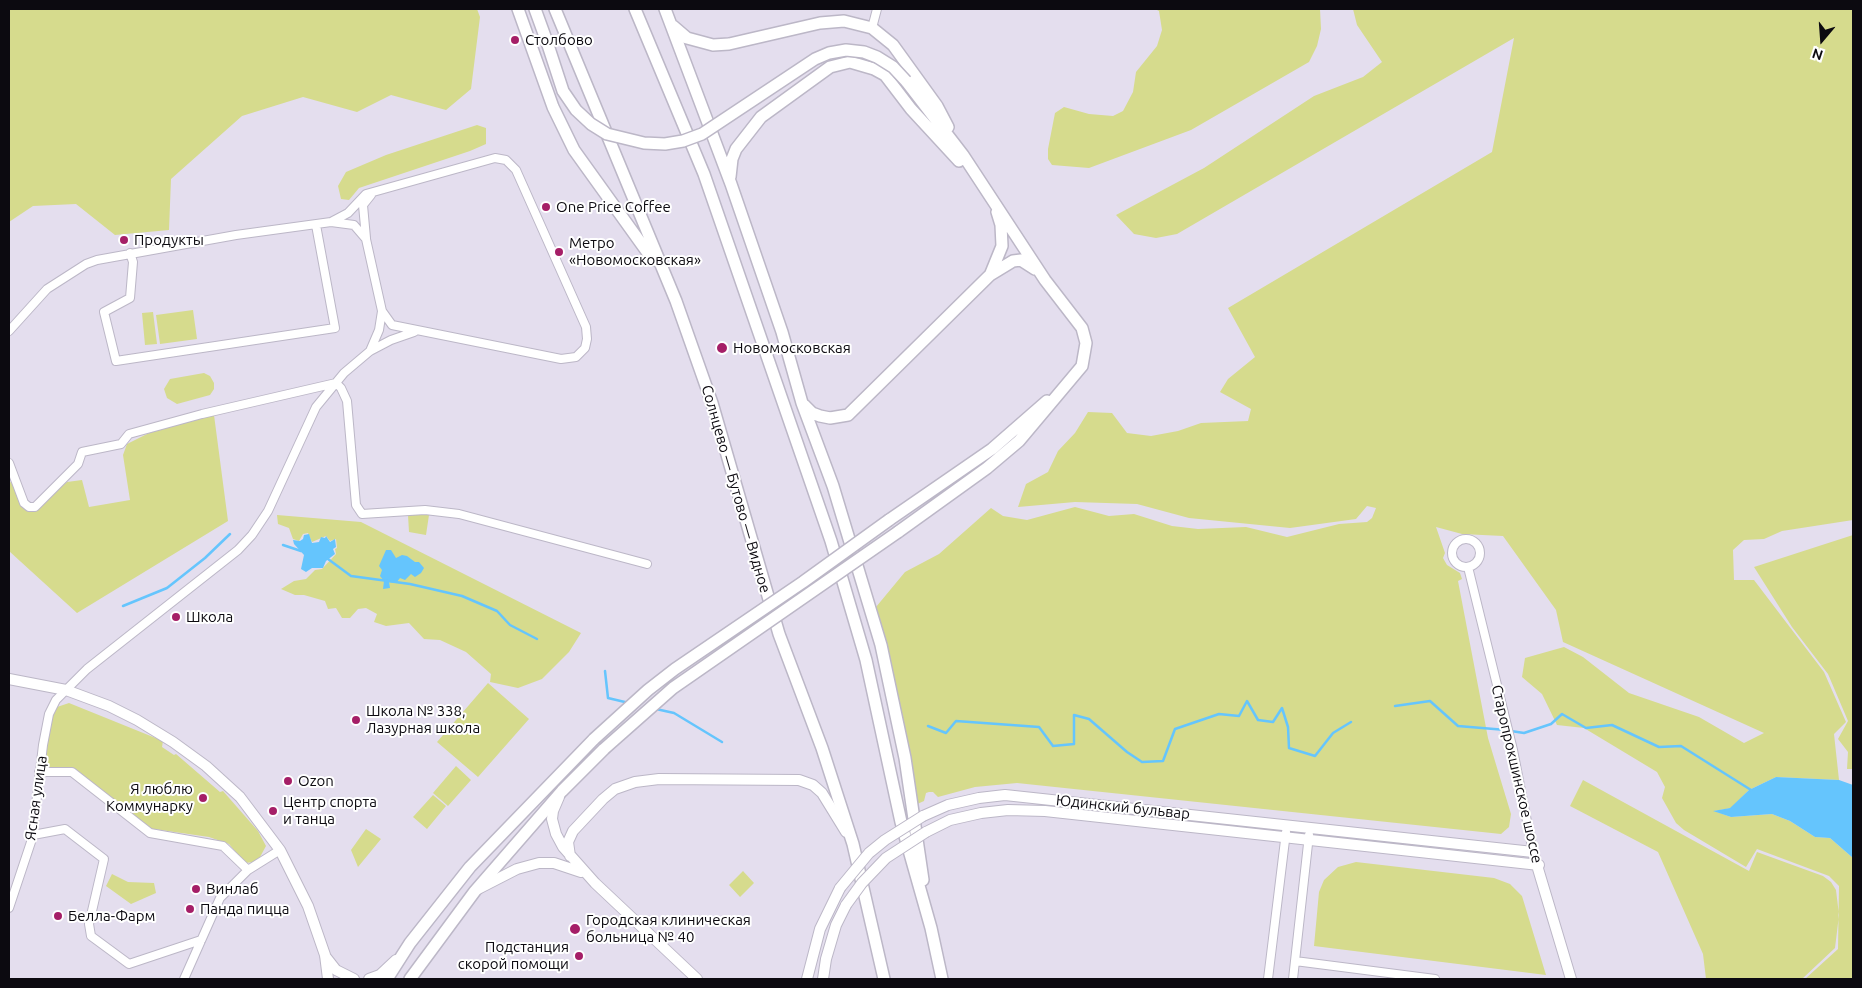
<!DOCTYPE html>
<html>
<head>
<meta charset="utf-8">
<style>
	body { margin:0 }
	#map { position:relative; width:1862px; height:988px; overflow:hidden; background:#e4deee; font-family:Ubuntu,sans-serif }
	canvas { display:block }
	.frame { position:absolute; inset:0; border:10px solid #0c0a10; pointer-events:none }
	.north { position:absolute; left:1797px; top:15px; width:50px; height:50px; -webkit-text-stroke:4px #fff; paint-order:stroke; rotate:198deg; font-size:14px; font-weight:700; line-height:20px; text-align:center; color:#0c0a10 }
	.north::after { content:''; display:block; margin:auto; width:18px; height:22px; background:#0c0a10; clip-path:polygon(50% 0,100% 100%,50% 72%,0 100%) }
</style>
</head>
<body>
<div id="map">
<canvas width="1862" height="988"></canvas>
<div class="frame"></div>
<div class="north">N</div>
</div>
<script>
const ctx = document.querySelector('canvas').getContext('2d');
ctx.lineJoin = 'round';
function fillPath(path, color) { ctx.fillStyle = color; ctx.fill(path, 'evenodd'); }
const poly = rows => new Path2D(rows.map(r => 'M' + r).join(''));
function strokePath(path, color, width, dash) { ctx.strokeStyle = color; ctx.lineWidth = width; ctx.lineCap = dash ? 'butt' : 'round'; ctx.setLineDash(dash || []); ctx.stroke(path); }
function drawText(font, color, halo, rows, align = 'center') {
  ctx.font = font + ' Ubuntu,sans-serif'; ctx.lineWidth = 4; ctx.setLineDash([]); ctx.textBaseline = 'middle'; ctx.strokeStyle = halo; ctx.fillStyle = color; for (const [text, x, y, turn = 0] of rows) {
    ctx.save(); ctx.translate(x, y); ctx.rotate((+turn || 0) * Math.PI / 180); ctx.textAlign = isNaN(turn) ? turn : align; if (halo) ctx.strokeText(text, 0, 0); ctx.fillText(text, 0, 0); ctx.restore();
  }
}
fillPath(poly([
	[9,9,477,9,480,17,471,89,446,110,391,95,357,112,303,97,242,116,171,179,169,230,115,235,76,204,33,206,9,222],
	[1155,9,1320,9,1321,29,1317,46,1309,62,1191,130,1089,168,1052,165,1048,159,1048,149,1055,113,1064,107,1089,114,1113,116,1123,111,1133,92,1136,72,1157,46,1162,30,1159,11],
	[1353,9,1853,9,1853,520,1782,531,1764,539,1744,540,1733,550,1734,580,1754,580,1824,672,1846,722,1834,734,1839,780,1776,777,1749,790,1731,808,1714,811,1731,817,1772,814,1790,821,1815,837,1830,838,1853,858,1853,979,1805,979,1838,949,1839,886,1829,876,1757,849,1746,867,1684,830,1676,823,1662,798,1665,787,1657,772,1584,728,1557,725,1542,694,1522,677,1525,658,1564,647,1583,657,1629,693,1699,717,1744,743,1764,733,1563,642,1556,610,1503,536,1462,534,1436,527,1445,553,1443,558,1447,565,1460,573,1462,579,1458,581,1488,738,1511,814,1509,827,1501,834,1017,783,975,787,938,797,933,792,929,792,926,793,924,801,915,805,876,607,905,572,939,554,991,508,1003,516,1027,520,1075,507,1109,516,1134,514,1172,526,1198,529,1246,527,1287,537,1339,524,1367,522,1372,518,1376,508,1367,506,1356,519,1290,528,1189,518,1137,504,1075,502,1018,507,1026,484,1048,472,1058,451,1075,433,1088,412,1112,413,1127,433,1151,436,1178,431,1201,423,1248,421,1251,409,1220,392,1228,379,1255,357,1228,308,1492,152,1514,38,1177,234,1156,238,1134,234,1116,215,1204,168,1314,96,1363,77,1382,62,1357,25],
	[477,125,486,128,486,144,470,151,359,188,349,200,341,199,338,186,346,172,386,155],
	[193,310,197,339,160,344,156,315],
	[153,312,157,344,145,345,142,313],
	[204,373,210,376,214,383,214,389,210,395,177,404,167,398,164,389,170,379],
	[214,415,228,521,77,613,9,551,9,483,11,482,21,504,35,508,67,482,82,480,89,507,130,500,123,455,127,444,151,432],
	[277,515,361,522,581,633,569,652,542,679,518,688,490,682,491,674,466,652,440,640,424,639,409,623,386,626,374,622,377,614,366,608,358,609,350,618,342,618,336,608,328,609,325,601,304,595,295,595,281,589,294,581,306,579,315,570,322,569,336,554,335,549,337,548,336,539,330,541,326,536,312,542,308,533,303,534,299,541,293,539,289,528,278,524],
	[408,515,429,515,426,535,409,532],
	[1853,535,1853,769,1847,769,1848,752,1838,739,1848,721,1828,674,1792,627,1754,567],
	[488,683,529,719,478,777,437,742],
	[69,703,163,741,162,747,174,755,176,754,220,792,223,791,258,831,266,846,260,857,254,862,245,863,229,844,209,837,147,828,78,771,68,768,42,767,52,711,57,707],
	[456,766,471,780,448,806,433,793],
	[1583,780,1749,871,1757,852,1823,876,1831,882,1836,890,1839,915,1835,948,1802,979,1706,979,1703,954,1658,852,1570,806],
	[433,795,446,806,427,829,413,817],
	[366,829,381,839,358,867,351,850],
	[1356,862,1494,878,1510,884,1522,896,1546,975,1314,946,1319,892,1324,880,1338,867],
	[743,871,754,883,740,897,729,885],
	[112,874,128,882,154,883,156,893,131,904,106,886]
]), '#d6db8d');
fillPath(poly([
	[309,534,312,543,319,542,321,537,325,538,326,536,330,542,335,539,336,547,333,549,335,554,326,561,323,568,312,568,306,572,301,569,304,555,294,544,293,540,300,541,303,539,304,535],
	[386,550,391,550,396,558,402,555,407,556,415,562,419,562,424,568,421,573,415,577,411,574,405,580,400,578,396,583,389,582,390,588,383,589,384,581,380,576,382,570,379,566],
	[1776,777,1839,780,1853,785,1853,858,1830,838,1815,837,1790,821,1772,814,1731,817,1713,811,1730,808,1749,790]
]), '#65c5fd');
strokePath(poly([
	[283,545,301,551],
	[328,559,351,576,410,584,462,596,497,611,510,625,537,639],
	[123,606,167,588,205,558,230,534],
	[605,671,608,698,629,703],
	[1395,706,1430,701,1458,726,1506,730],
	[656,709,674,713,722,742],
	[928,726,946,733,956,721,1039,727,1053,746,1074,744,1074,715,1089,719,1127,752,1142,762,1163,761,1175,729,1219,714,1239,716,1247,701,1258,720,1273,722,1282,708,1288,727,1289,748,1315,756,1333,733,1351,722],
	[1511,731,1524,733,1551,724,1562,714,1586,728,1612,725,1659,747,1681,746,1751,790]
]), '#65c5fd', 2.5);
const minor = poly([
	[872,28,877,9],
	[366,238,363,205,371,195],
	[130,253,133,262,130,298,104,312,116,361,335,328,316,225],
	[9,331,47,289,86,264,97,260,236,235,331,222,348,213,366,194,495,158,506,160,516,170,586,327,587,339,585,348,576,357,561,359,392,325,382,311,366,239,354,225,331,222],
	[370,351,379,330,382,311],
	[9,463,24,503,29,507,35,507,78,464,82,452,121,444,129,434,202,414,336,383,341,388,347,401,356,505,362,514,425,510,459,514,647,564],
	'1452 553a14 14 0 1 1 28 0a14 14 0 1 1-28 0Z',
	[1468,567,1513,750,1533,852],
	[39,772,72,772,150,833,223,846,248,870],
	[33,835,65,829,104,859,89,924,91,936,129,964,201,940],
	[9,908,32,839,43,745,49,714,56,700,87,669,238,550,252,535,268,511,316,407,344,373,370,351,391,340,414,332],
	[1295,961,1435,979],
	[184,979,220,898,248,870,280,850],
	[1268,979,1286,832],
	[1293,979,1309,835]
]);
const tertiary = poly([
	[9,679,66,690,109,706,137,720,173,742,206,766,240,797,280,850,308,906,325,955,328,979],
	[559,797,553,811,552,819,556,834,563,847,595,883,697,979],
	[923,816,948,805,979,798,1005,795,1533,852,1571,979],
	[926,832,950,820,981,813,1008,810,1045,811,1539,865],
	[570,856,568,842,573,831,603,799,615,789,635,782,659,779,799,780,813,785,822,793,846,832],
	[478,889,517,869,539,863,554,863,581,872],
	[325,956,336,970,354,979],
	[369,979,380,975,396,960],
	[807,979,820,929,840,888],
	[823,979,826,959,836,925,846,905]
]);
const secondary = poly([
	[518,9,553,107,574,150,653,260],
	[535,9,547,42],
	[555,9,676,301,712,403,779,634,822,748,853,844,884,979],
	[635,9,704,174,831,541,866,660,901,822,931,928,942,979],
	[665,9,731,184,782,332,802,403,833,486,881,645,905,758,923,880],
	[673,26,687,38,713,45,729,44,820,23,844,21,872,28,893,45,937,106,948,127],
	[730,177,732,159,736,149,761,117,830,67,850,62,874,69,885,75,911,109,959,161],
	[991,273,1002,246,1001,225,997,212],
	[804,405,812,413,820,416,830,418,848,415,990,275,1013,261,1021,260,1035,269],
	[889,520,992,449,1047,401],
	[898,532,987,468,1019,441,1082,366,1086,343,1082,328,1045,280,963,155,906,81],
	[387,979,410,943,470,867,594,739],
	[410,979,475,891,562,791,604,749]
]);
strokePath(minor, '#bcb7c7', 10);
strokePath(tertiary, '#bcb7c7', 12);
strokePath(secondary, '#bcb7c7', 14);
strokePath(minor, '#fff', 8);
strokePath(tertiary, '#fff', 10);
strokePath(secondary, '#fff', 11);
const tertiaryBridge = poly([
	[840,888,869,853,885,840,923,816],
	[846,905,862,883,886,858,926,832]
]);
const secondaryBridge = poly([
	[547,42,563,91,576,110,591,124,607,134,644,143,665,144,683,141,702,134,815,59,829,53,846,50,864,52,877,57,893,67,906,81],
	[594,739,648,690,675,669,803,582,889,520],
	[604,749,673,688,898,532]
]);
strokePath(tertiaryBridge, '#bcb7c7', 12, []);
strokePath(secondaryBridge, '#bcb7c7', 14, []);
strokePath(tertiaryBridge, '#fff', 10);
strokePath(secondaryBridge, '#fff', 11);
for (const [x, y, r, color] of [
	[515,40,5,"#a51e67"],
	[546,207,5,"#a51e67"],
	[124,240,5,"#a51e67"],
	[559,252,5,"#a51e67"],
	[722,348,6,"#a51e67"],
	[176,617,5,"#a51e67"],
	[356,720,5,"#a51e67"],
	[288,781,5,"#a51e67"],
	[203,798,5,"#a51e67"],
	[273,811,5,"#a51e67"],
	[196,889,5,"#a51e67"],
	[190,909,5,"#a51e67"],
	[58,916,5,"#a51e67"],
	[575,929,6,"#a51e67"],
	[579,956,5,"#a51e67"]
]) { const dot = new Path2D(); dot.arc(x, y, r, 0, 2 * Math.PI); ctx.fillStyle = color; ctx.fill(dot); strokePath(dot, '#fff', 2); }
drawText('15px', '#0c0a10', '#fff', [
	["Столбово",525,40],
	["One Price Coffee",556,207],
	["Продукты",134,240],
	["Метро",569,243],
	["«Новомосковская»",569,260],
	["Новомосковская",733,348],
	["Школа",186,617],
	["Школа № 338,",366,711],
	["Лазурная школа",366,728],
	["Ozon",298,781],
	["Я люблю",193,789,"right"],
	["Коммунарку",193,806,"right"],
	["Центр спорта",283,802],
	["и танца",283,819],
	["Винлаб",206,889],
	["Панда пицца",200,909],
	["Белла-Фарм",68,916],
	["Городская клиническая",586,920],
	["больница № 40",586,937],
	["Подстанция",569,947,"right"],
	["скорой помощи",569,964,"right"]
], 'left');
drawText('15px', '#0c0a10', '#fff', [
	["Солнцево — Бутово — Видное",736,489,74],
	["Старопрокшинское шоссе",1517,774,77],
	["Ясная улица",36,798,-82],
	["Юдинский бульвар",1123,807,6]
]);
</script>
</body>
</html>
